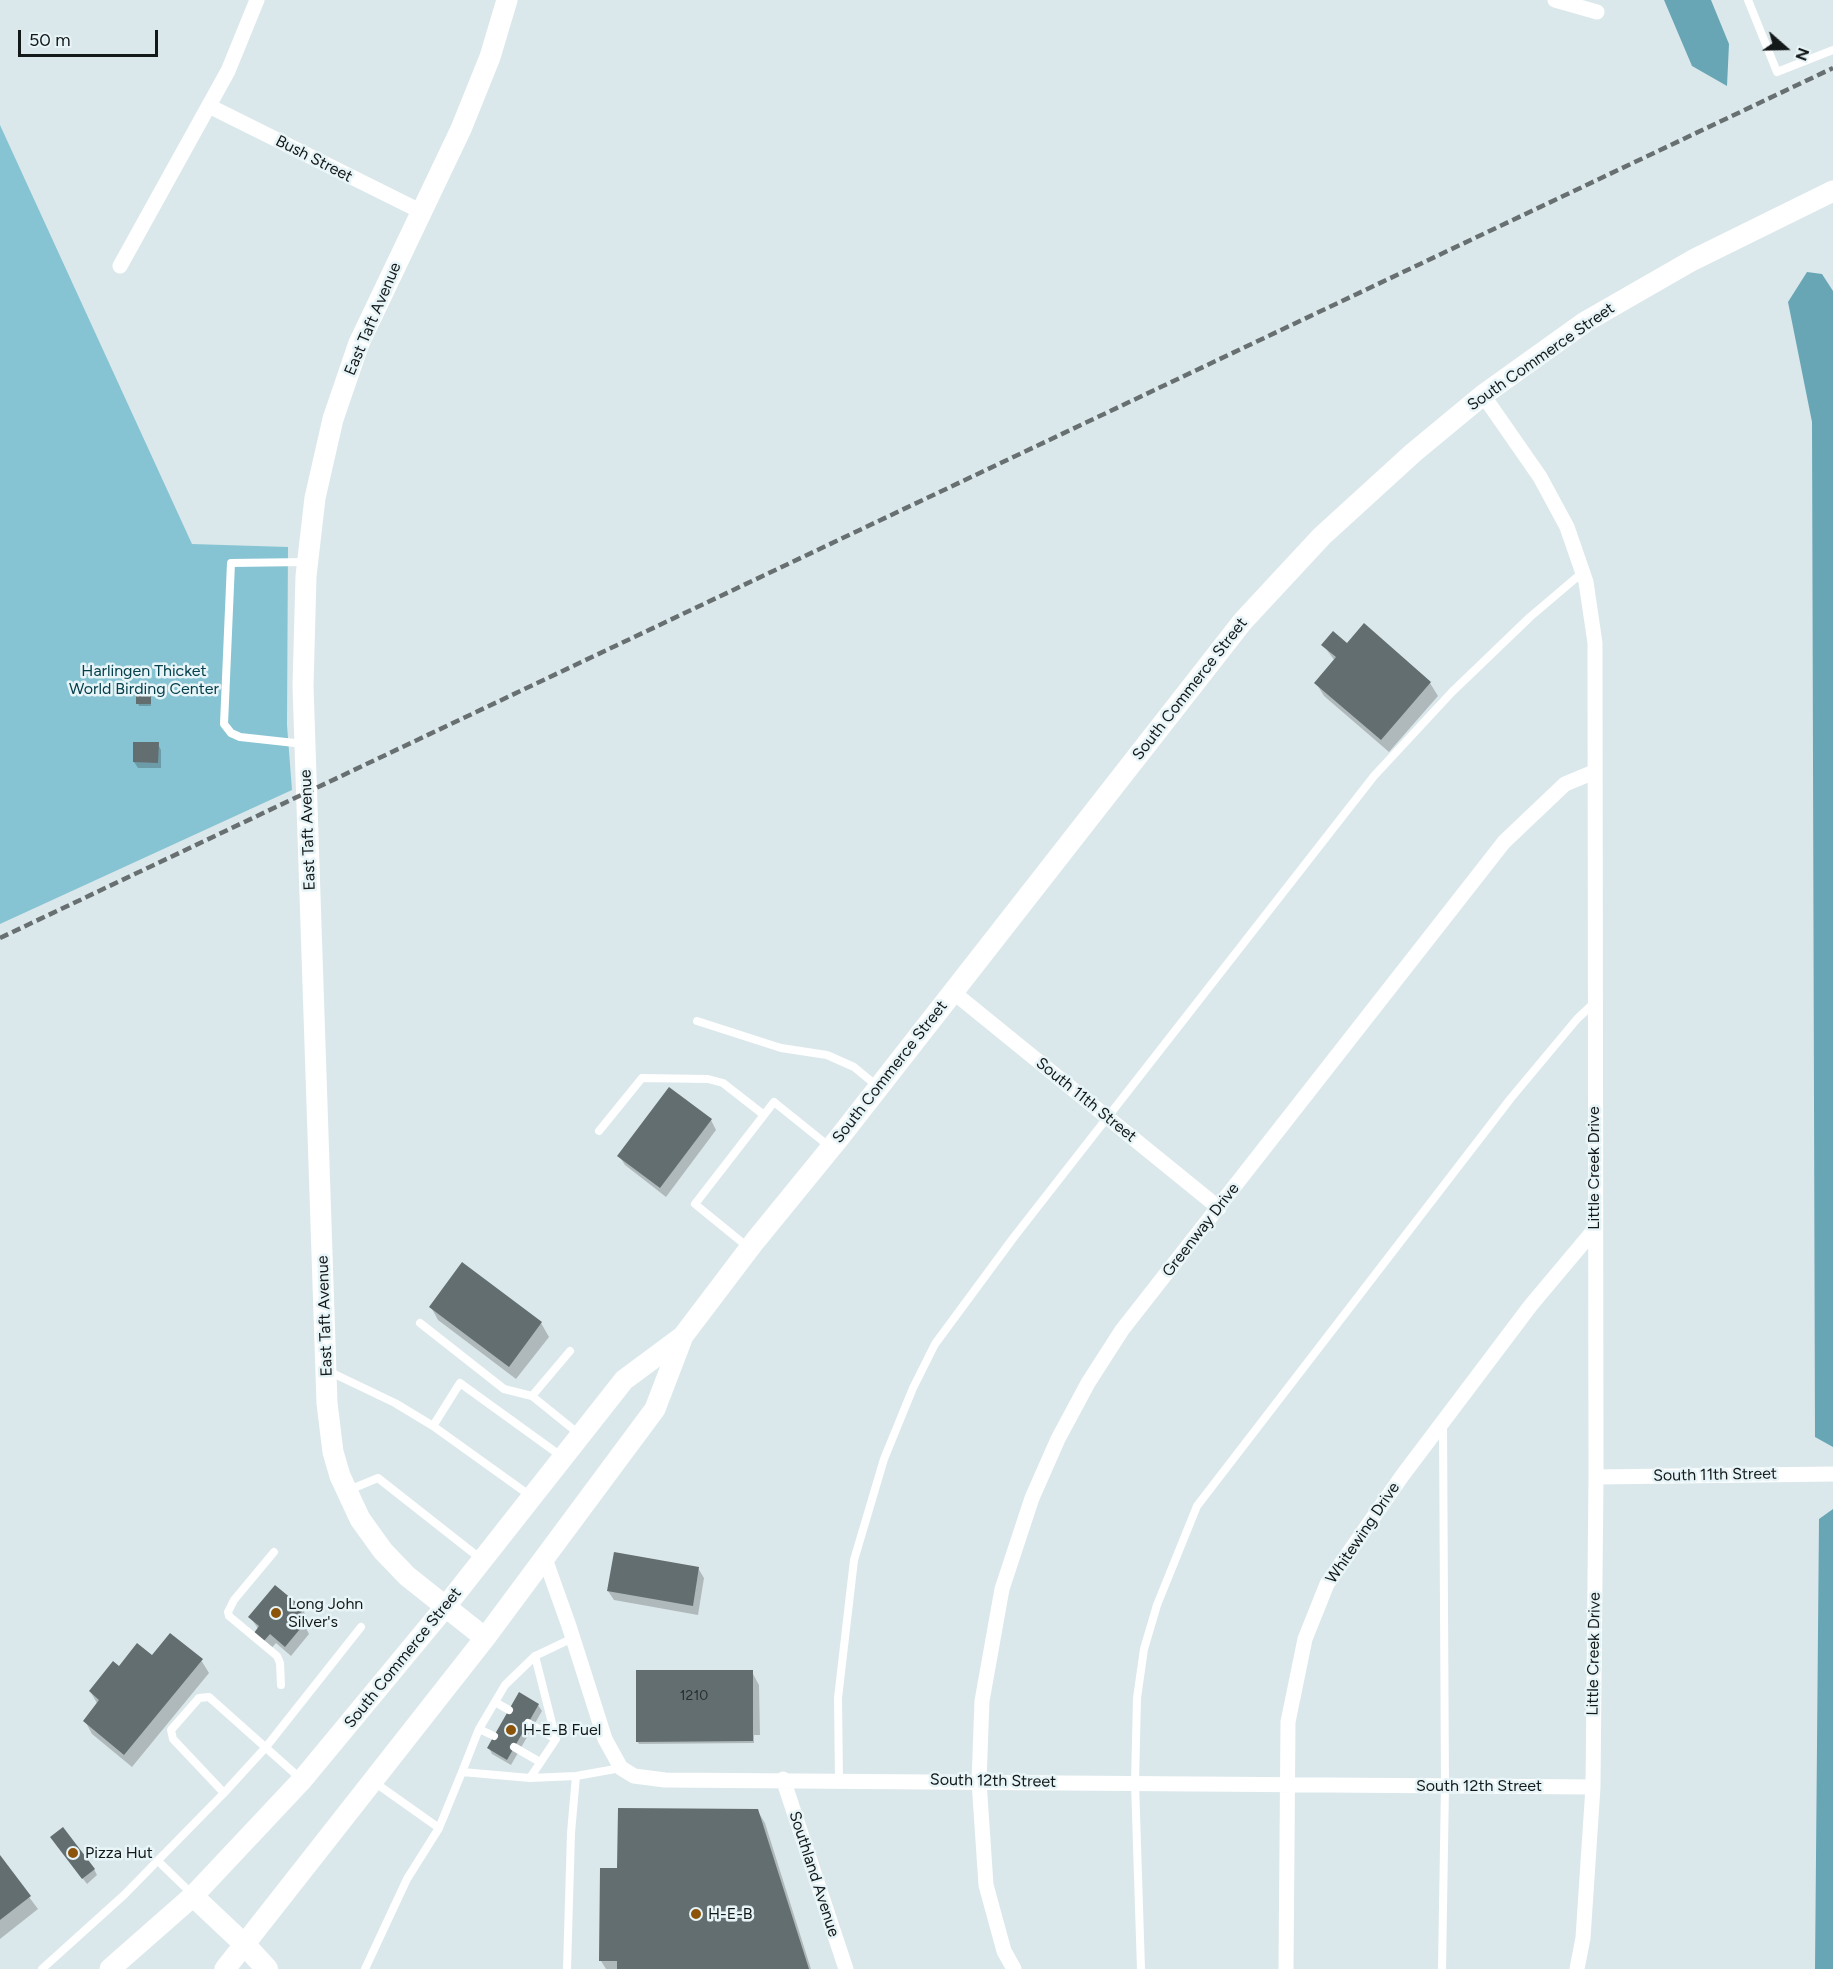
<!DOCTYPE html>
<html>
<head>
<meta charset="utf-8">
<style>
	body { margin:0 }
	#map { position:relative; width:1833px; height:1969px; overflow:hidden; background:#dbe8eb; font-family:Figtree,sans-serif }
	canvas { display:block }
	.north { position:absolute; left:1755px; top:18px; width:60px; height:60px; -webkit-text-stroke:4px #e8f5f8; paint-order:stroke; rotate:110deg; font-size:16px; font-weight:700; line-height:24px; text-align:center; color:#131819 }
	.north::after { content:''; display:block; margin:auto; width:21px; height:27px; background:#131819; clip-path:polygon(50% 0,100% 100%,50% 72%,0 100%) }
	.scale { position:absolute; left:18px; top:30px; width:140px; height:27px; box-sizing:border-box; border:3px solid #131819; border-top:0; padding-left:8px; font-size:18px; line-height:21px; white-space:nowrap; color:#131819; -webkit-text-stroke:4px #e8f5f8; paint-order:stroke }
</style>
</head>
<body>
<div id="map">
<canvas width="1833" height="1969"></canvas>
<div class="north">N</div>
<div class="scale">50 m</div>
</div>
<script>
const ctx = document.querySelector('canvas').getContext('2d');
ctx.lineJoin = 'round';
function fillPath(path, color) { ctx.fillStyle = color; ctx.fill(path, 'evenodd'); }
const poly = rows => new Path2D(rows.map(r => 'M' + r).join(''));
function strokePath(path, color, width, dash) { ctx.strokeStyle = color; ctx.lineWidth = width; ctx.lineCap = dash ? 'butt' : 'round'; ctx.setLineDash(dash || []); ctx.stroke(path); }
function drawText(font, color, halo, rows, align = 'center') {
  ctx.font = font + ' Figtree,sans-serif'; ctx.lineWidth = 5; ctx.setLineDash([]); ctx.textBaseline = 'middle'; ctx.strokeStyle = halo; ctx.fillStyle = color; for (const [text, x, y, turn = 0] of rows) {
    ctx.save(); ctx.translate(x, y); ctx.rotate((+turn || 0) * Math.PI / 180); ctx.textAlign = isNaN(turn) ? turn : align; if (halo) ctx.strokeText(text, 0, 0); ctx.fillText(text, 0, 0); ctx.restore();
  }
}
fillPath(poly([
	[0,125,192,544,288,547,287,725,292,790,0,924]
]), '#87c4d3');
fillPath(poly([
	[1664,0,1711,0,1729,44,1727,86,1692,66],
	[1807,272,1822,274,1833,291,1833,1447,1815,1437,1812,422,1788,302],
	[1833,1509,1833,1969,1815,1969,1819,1519]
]), '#68a6b5');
fillPath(poly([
	[1323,645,1347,645,1430,683,1438,696,1389,752,1324,696,1316,683,1335,661],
	[150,692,151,706,139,706,138,703],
	[158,744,161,750,161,768,138,768,134,762],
	[711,1120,716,1130,666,1197,625,1165,619,1156],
	[463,1264,541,1323,549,1337,516,1379,438,1320,431,1307],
	[698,1568,704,1578,698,1615,614,1600,608,1591],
	[303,1610,308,1619,304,1624,309,1634,291,1656,276,1643,270,1650,261,1643,259,1630,250,1617],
	[152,1657,201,1660,209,1673,132,1767,92,1734,85,1721,98,1705,90,1691,120,1668],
	[752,1672,759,1685,760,1735,754,1735,754,1743,639,1744,637,1741],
	[520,1695,538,1705,542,1711,511,1765,492,1754,489,1748],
	[757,1810,765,1823,811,1969,606,1969,601,1961,619,1869],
	[55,1843,94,1869,97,1875,87,1884],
	[0,1858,38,1909,0,1939]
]), '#0003');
fillPath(poly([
	[1364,623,1431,682,1381,740,1314,683,1336,657,1321,645,1333,631,1347,643],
	[136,690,151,690,151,704,136,704],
	[133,742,159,742,158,763,133,762],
	[669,1087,712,1119,660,1188,617,1156],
	[462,1262,542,1322,509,1367,429,1307],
	[614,1552,699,1567,693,1606,607,1591],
	[275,1585,304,1609,297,1617,305,1623,285,1647,270,1634,264,1641,254,1633,259,1626,248,1617],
	[170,1633,203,1659,124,1755,83,1721,99,1700,89,1691,113,1661,119,1666,137,1643,152,1655],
	[636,1670,753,1670,753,1741,636,1742],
	[519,1692,539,1704,507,1760,487,1748],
	[618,1808,758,1809,809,1969,617,1969,617,1961,599,1961,600,1868,617,1868],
	[63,1827,95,1869,82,1879,50,1837],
	[0,1855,31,1896,0,1920]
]), '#636e71');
strokePath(poly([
	[1748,0,1777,72,1833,50],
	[304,744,240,737,231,733,224,724,231,563,306,562],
	[697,1021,781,1048,827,1055,854,1067,877,1086],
	[599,1131,642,1078,708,1079,723,1083,764,1115],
	[749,1248,695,1204,774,1102,830,1147],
	[420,1323,504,1389,532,1396,579,1434],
	[328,1371,395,1403,433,1426],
	[532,1396,570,1351],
	[349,1490,378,1478,481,1559],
	[532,1497,433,1426,460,1383,561,1456],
	[274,1552,234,1600,228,1612,229,1616,277,1656,280,1663,281,1685],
	[535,1656,573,1638],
	[495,1702,509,1710],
	[528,1723,556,1739],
	[479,1729,494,1736],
	[514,1747,540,1762],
	[462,1772,479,1729,505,1685,535,1656,556,1739,530,1778],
	[839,1780,838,1698,854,1560,884,1459,913,1388,935,1344,1014,1237,1374,776,1452,692,1530,617,1583,572],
	[374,1782,439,1828,462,1772,530,1778,576,1776,621,1768],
	[224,1793,173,1739,171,1730,199,1698,209,1697,301,1779],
	[158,1861,192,1894],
	[42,1969,124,1895,224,1793,266,1747,361,1627],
	[365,1969,407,1879,439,1828],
	[567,1969,571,1833,576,1776],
	[1141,1969,1135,1783,1137,1698,1144,1649,1157,1605,1197,1506,1511,1098,1577,1019,1594,1003],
	[1442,1969,1445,1786,1443,1424]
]), '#fff', 8);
strokePath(poly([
	[1555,0,1597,12],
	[209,106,420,211],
	[120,266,228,71,257,0],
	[1483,395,1540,477,1567,527,1586,582,1595,643,1596,1477,1593,1787,1583,1938,1577,1969],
	[953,992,1219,1208],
	[1596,1477,1833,1474],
	[544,1556,569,1626,605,1739,621,1768,634,1776,665,1780,1593,1787],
	[783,1779,846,1969],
	[1014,1969,1004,1951,986,1885,979,1781,982,1701,1002,1589,1032,1498,1058,1439,1088,1383,1122,1330,1504,842,1565,784,1594,772],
	[1286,1969,1288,1722,1305,1639,1327,1584,1402,1476,1531,1305,1594,1230]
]), '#fff', 15);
strokePath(poly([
	[485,1638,407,1576,383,1551,360,1519,340,1476,333,1452,327,1403,303,686,306,576,315,498,333,419,359,343,461,129,490,57,507,0],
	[193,1896,245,1945],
	[110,1969,193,1896,302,1780,446,1606,624,1380,682,1337],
	[225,1969,485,1638,655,1409,683,1336,755,1241,839,1138,1243,621,1322,536,1413,453,1483,395,1585,322,1693,260,1833,191]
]), '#fff', 21);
strokePath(poly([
	[245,1945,267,1969]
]), '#fff', 22);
strokePath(poly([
	[0,938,1833,68]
]), '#676f71', 4.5, [9, 4.5]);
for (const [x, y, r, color] of [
	[276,1613,6,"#8c540a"],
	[511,1730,6,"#8c540a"],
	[73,1853,6,"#8c540a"],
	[696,1914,6,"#8c540a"]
]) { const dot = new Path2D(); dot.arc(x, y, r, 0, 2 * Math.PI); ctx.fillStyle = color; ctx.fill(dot); strokePath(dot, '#e8f5f8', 2); }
drawText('14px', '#272e2f', null, [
	["1210",694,1696]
]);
drawText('16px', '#131819', '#e8f5f8', [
	["Bush Street",314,159,27],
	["East Taft Avenue",373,319,-67],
	["South Commerce Street",1541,357,-35],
	["South Commerce Street",1190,689,-52],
	["East Taft Avenue",308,830,-92],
	["South Commerce Street",890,1072,-52],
	["South 11th Street",1086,1100,39],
	["Little Creek Drive",1594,1168,-90],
	["Greenway Drive",1201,1230,-52],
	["East Taft Avenue",325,1316,-92],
	["South 11th Street",1715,1475,-1],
	["Whitewing Drive",1363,1533,-56],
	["Little Creek Drive",1594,1654,-89],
	["South Commerce Street",403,1658,-51],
	["South 12th Street",993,1781,1],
	["South 12th Street",1479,1786],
	["Southland Avenue",814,1874,72]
]);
drawText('16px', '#05404c', '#e8f5f8', [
	["Harlingen Thicket",144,671],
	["World Birding Center",144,689]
]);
drawText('16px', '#131819', '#e8f5f8', [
	["Long John",288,1604],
	["Silver's",288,1622],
	["H-E-B Fuel",523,1730],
	["Pizza Hut",85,1853],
	["H-E-B",708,1914]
], 'left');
</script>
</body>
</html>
